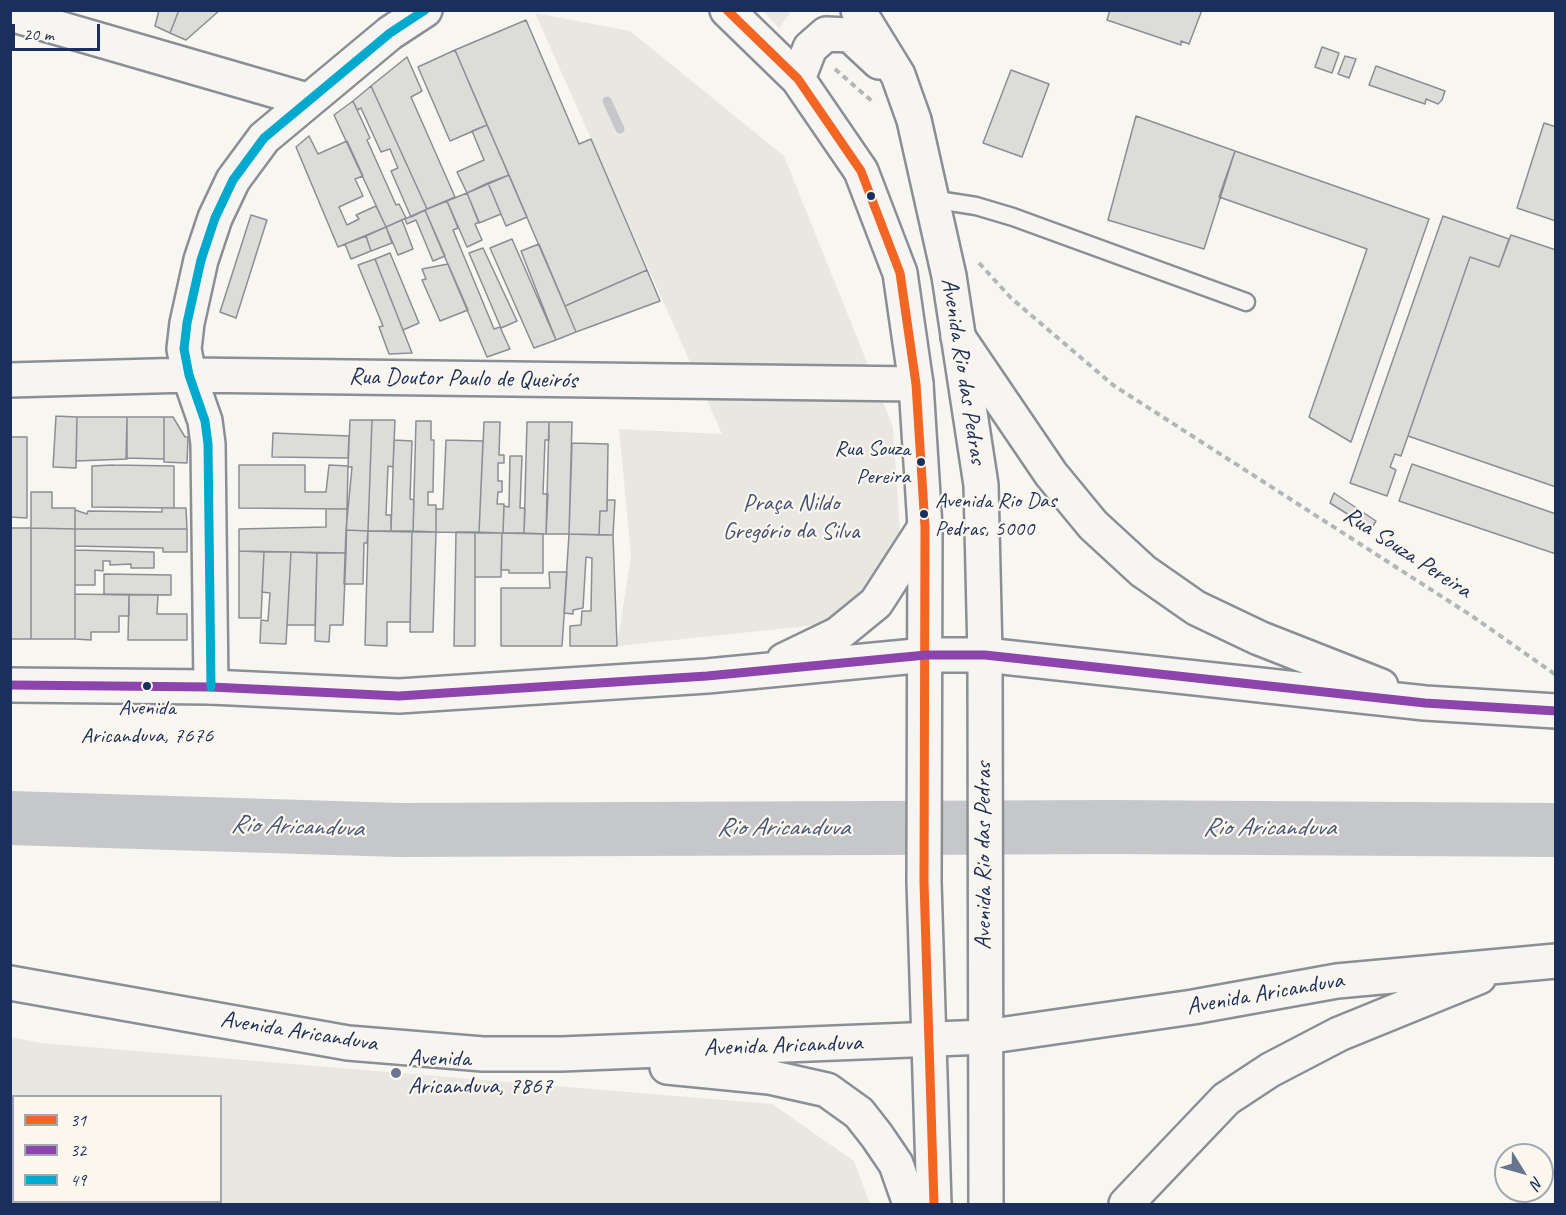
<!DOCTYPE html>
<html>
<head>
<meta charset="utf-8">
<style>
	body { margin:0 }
	#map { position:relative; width:1566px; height:1215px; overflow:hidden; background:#f8f6f0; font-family:Caveat,sans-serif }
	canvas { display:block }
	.frame { position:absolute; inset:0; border:12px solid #1b2f5e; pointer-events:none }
	.legend { position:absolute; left:12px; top:1095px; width:210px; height:108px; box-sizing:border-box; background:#fbf7ec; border:2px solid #a1a7b3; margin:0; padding:8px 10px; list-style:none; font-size:18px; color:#1b2f5e }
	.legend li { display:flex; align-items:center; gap:12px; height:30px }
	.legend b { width:30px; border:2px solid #a1a7b3 }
	.north { position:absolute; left:1494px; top:1143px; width:60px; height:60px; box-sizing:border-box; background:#fbf7ec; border:2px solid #a1a7b3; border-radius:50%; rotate:127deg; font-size:16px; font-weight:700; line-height:24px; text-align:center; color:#1b2f5e }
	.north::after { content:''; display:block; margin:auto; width:21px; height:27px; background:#687591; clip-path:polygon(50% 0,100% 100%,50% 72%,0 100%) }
	.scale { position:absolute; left:12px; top:24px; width:88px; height:27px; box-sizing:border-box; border:3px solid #1b2f5e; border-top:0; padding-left:8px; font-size:18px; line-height:21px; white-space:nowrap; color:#1b2f5e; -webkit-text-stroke:4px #fbf7ec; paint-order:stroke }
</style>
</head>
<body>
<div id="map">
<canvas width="1566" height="1215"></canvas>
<div class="frame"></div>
<ul class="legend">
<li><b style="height:8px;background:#f26522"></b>31</li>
<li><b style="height:8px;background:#8e44ad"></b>32</li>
<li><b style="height:8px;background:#00a9ce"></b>49</li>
</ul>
<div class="north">N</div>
<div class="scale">20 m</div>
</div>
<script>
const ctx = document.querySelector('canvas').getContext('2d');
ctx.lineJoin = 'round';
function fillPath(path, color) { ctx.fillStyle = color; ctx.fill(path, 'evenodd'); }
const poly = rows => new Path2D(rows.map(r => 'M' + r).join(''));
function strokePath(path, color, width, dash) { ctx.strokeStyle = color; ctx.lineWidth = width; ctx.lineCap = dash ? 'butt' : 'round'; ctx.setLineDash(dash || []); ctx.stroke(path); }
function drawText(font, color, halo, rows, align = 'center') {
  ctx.font = font + ' Caveat,sans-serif'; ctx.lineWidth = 4.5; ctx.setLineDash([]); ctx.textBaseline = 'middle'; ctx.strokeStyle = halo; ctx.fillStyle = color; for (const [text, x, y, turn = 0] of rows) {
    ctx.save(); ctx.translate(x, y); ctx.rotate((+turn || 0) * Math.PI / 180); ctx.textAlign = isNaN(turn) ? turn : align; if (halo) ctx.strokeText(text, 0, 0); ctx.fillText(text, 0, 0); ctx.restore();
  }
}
fillPath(poly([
	[763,11,789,11,790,13,779,28],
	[535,13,630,31,784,156,893,427,901,547,872,594,836,623,617,646,631,556,619,429,722,434],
	[11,1037,41,1043,772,1104,854,1161,870,1204,11,1204],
	[14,1096,220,1096,220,1202,14,1202]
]), '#e8e7e2');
strokePath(poly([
	[607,101,620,129]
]), '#c5c7cb', 9);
strokePath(poly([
	[10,818,399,830,1113,827,1556,830]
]), '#c5c7cb', 54);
const building = poly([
	[159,10,179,10,170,33,155,26,159,10],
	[179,10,220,10,186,40,170,33,179,10],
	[1110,10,1202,10,1189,44,1181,41,1181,45,1107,20,1110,10],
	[526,20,579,144,591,139,647,270,565,306,455,50,526,20],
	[1322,47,1339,53,1332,73,1315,67,1322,47],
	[455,50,487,125,450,141,418,67,455,50],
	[1345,56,1356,59,1349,78,1338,74,1345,56],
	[407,57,422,91,411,97,455,197,427,209,371,86,407,57],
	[1376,66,1445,91,1442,100,1438,104,1426,99,1425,104,1369,85,1376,66],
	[1011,70,1049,84,1022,157,983,143,1011,70],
	[371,86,427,209,411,217,391,171,398,168,390,149,381,152,361,108,357,110,353,101,371,86],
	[353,101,370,138,367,140,396,205,399,204,406,218,386,227,334,115,353,101],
	[1136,116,1235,151,1204,249,1108,220,1136,116],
	[1544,123,1556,127,1556,221,1517,208,1544,123],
	[487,125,509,175,467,193,457,172,484,160,472,131,487,125],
	[309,136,318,154,347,141,363,176,355,179,363,196,339,207,347,225,359,219,356,215,376,206,386,227,338,247,296,147,309,136],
	[1235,151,1429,219,1351,442,1309,417,1367,249,1219,197,1235,151],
	[509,175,527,217,506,226,488,183,509,175],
	[488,183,501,214,479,223,467,193,488,183],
	[467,193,479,222,475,224,482,240,467,247,447,201,467,193],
	[447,201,458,228,453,230,494,329,500,327,510,349,487,357,425,210,447,201],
	[425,210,445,256,433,261,416,220,407,224,405,219,425,210],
	[251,215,267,220,236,318,220,312,251,215],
	[1443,216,1509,239,1499,267,1470,257,1401,456,1395,454,1390,467,1396,470,1387,496,1350,483,1443,216],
	[402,220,413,249,398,255,386,227,402,220],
	[386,227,392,243,371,251,366,236,386,227],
	[1511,235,1556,250,1556,487,1408,436,1470,257,1499,267,1511,235],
	[366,236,371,251,351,259,345,244,366,236],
	[512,239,556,340,534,348,490,248,512,239],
	[539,244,576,332,556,340,521,251,539,244],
	[483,248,517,321,501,328,469,253,483,248],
	[390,253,419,323,403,330,375,259,390,253],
	[375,259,392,302,412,353,389,354,379,327,383,326,358,265,375,259],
	[448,264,468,310,440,321,422,280,426,279,422,269,448,264],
	[647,270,660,301,576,332,565,306,647,270],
	[56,416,77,417,76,468,53,467,56,416],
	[77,417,127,417,127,459,76,461,77,417],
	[127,417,164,417,164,459,126,458,127,417],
	[164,417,173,417,185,437,188,437,187,463,164,462,164,417],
	[350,420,372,420,368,531,346,530,352,467,348,467,350,420],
	[372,420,395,420,393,467,388,466,386,515,391,515,391,531,368,531,372,420],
	[416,421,431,421,431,440,434,440,433,492,428,492,428,505,436,505,436,532,413,531,416,421],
	[484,422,500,422,499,455,504,455,504,463,498,463,498,481,502,481,502,492,498,492,497,504,504,504,503,533,479,533,484,422],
	[527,422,549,422,549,440,545,440,543,494,548,494,546,534,524,533,527,422],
	[549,422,572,422,569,534,546,534,549,422],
	[273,433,349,436,348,458,272,457,273,433],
	[10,437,27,437,27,518,10,517,10,437],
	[394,440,412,441,410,499,414,500,413,531,391,531,394,440],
	[446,440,483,441,479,533,436,532,436,509,443,509,446,440],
	[572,443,608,444,607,511,600,511,599,535,569,534,572,443],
	[510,456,522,456,520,508,525,508,524,533,503,533,504,506,509,507,510,456],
	[1412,464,1556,514,1556,554,1399,501,1412,464],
	[113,465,174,466,174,508,92,507,92,466,113,465],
	[239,465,305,465,305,492,326,492,329,465,348,466,347,509,239,508,239,465],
	[31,492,52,492,52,508,75,508,75,529,31,528,31,492],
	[1334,493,1376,521,1371,529,1330,503,1334,493],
	[607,500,615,500,613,535,599,535,600,511,607,511,607,500],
	[162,508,186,508,187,529,75,529,75,510,87,514,88,511,162,512,162,508],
	[326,509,347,509,346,553,239,551,239,529,326,527,326,509],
	[10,528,31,528,31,639,10,639,10,528],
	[31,528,75,529,75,639,31,639,31,528],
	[75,529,187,529,187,552,163,552,163,548,75,546,75,529],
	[346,530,368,531,367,543,364,543,363,584,344,584,346,530],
	[368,531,412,532,410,622,387,622,387,646,365,645,368,531],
	[412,532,436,532,433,632,410,632,412,532],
	[456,532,475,532,475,646,454,646,456,532],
	[475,532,502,533,501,577,475,577,475,532],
	[502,533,543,534,543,573,509,573,509,570,501,570,502,533],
	[569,534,613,535,617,646,570,646,570,626,581,625,582,611,591,611,592,558,586,557,583,608,573,610,573,614,564,613,569,534],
	[75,550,154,552,154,568,131,568,131,564,110,565,110,561,103,561,103,571,95,570,95,585,75,585,75,550],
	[239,551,264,552,261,618,239,618,239,551],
	[264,552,291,552,286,644,260,643,261,620,268,621,270,593,262,592,264,552],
	[291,552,317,553,315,625,287,625,291,552],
	[317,553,346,553,343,625,330,625,329,642,315,641,317,553],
	[549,572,567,572,562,646,501,646,501,588,550,588,549,572],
	[104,574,171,575,171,595,104,594,104,574],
	[75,594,129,595,129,616,119,616,119,632,91,632,91,640,75,639,75,594],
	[129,595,158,595,157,614,187,614,187,640,128,640,129,595]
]);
fillPath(building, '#dcdcd9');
strokePath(building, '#8b8e94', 1.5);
const service = poly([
	[931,199,976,206,1013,217,1246,302]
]);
const minor = poly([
	[10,14,307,100],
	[10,380,189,375,916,384],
	[211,687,208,444,205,421,189,375,184,349,187,323,201,260,215,218,233,180,264,138,390,33,425,10]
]);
const secondary = poly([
	[727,10,798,79,861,171,900,273,916,384,925,527,924,882,934,1204],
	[858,10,898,75,914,120,949,276,981,485,985,655,986,1204],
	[798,79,810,48,826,34,850,35,879,62]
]);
const trunk = poly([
	[958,337,1051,474,1093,525,1143,571,1196,608,1259,638,1381,686],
	[784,660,838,634,876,603,925,527],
	[10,685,211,687,399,696,707,676,926,655,985,655,1425,703,1556,711],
	[10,983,348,1043,483,1054,561,1054,985,1037,1193,1007,1337,981,1556,961],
	[667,1067,769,1077,827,1090,859,1113,877,1136,896,1164,910,1204],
	[1126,1204,1226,1099,1270,1070,1339,1034,1479,977]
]);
strokePath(service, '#8b8e94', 21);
strokePath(minor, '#8b8e94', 38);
strokePath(secondary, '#8b8e94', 38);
strokePath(trunk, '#8b8e94', 38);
strokePath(poly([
	[835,69,874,103],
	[979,263,1011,298,1113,385,1472,616,1556,675]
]), '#b3b5b7', 4, [6, 4.5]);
strokePath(service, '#f6f5f1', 16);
strokePath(minor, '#f6f5f1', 33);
strokePath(secondary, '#f6f5f1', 33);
strokePath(trunk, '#f6f5f1', 33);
strokePath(poly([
	[727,10,798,79,861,171,900,273,916,384,925,527,924,882,934,1204]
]), '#f26522', 9);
strokePath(poly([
	[10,685,211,687,399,696,707,676,926,655,985,655,1425,703,1556,711]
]), '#8e44ad', 9);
strokePath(poly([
	[211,687,208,444,205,421,189,375,184,349,187,323,201,260,215,218,233,180,264,138,390,33,425,10]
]), '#00a9ce', 9);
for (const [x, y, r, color] of [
	[871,196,5,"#1b2f5e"],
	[921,462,5,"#1b2f5e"],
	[924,514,5,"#1b2f5e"],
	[147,686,5,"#1b2f5e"],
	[396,1073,6,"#687591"]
]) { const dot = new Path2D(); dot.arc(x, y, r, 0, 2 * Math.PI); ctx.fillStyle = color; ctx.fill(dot); strokePath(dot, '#fbf7ec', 2); }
drawText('22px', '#1b2f5e', '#fbf7ec', [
	["Rua Souza",910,449],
	["Pereira",910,477],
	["Avenida Rio Das",935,501,"left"],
	["Pedras, 5000",935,529,"left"],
	["Avenida",147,708,"center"],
	["Aricanduva, 7676",147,736,"center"]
], 'right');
drawText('24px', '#1b2f5e', '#fbf7ec', [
	["Avenida Rio das Pedras",963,371,81],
	["Rua Doutor Paulo de Queirós",463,379,1],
	["Rua Souza Pereira",1407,553,33],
	["Avenida Rio das Pedras",984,856,-90],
	["Avenida Aricanduva",1265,994,-10],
	["Avenida Aricanduva",299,1032,9],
	["Avenida Aricanduva",783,1046,-2]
]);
drawText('24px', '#415176', '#fbf7ec', [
	["Praça Nildo",791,504],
	["Gregório da Silva",791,532]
]);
drawText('24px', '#1b2f5e', '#fbf7ec', [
	["Avenida",408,1059],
	["Aricanduva, 7867",408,1087]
], 'left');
drawText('italic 26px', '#47577a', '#fbf7ec', [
	["Rio Aricanduva",297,827,2],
	["Rio Aricanduva",783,828],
	["Rio Aricanduva",1269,828]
]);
</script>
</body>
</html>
